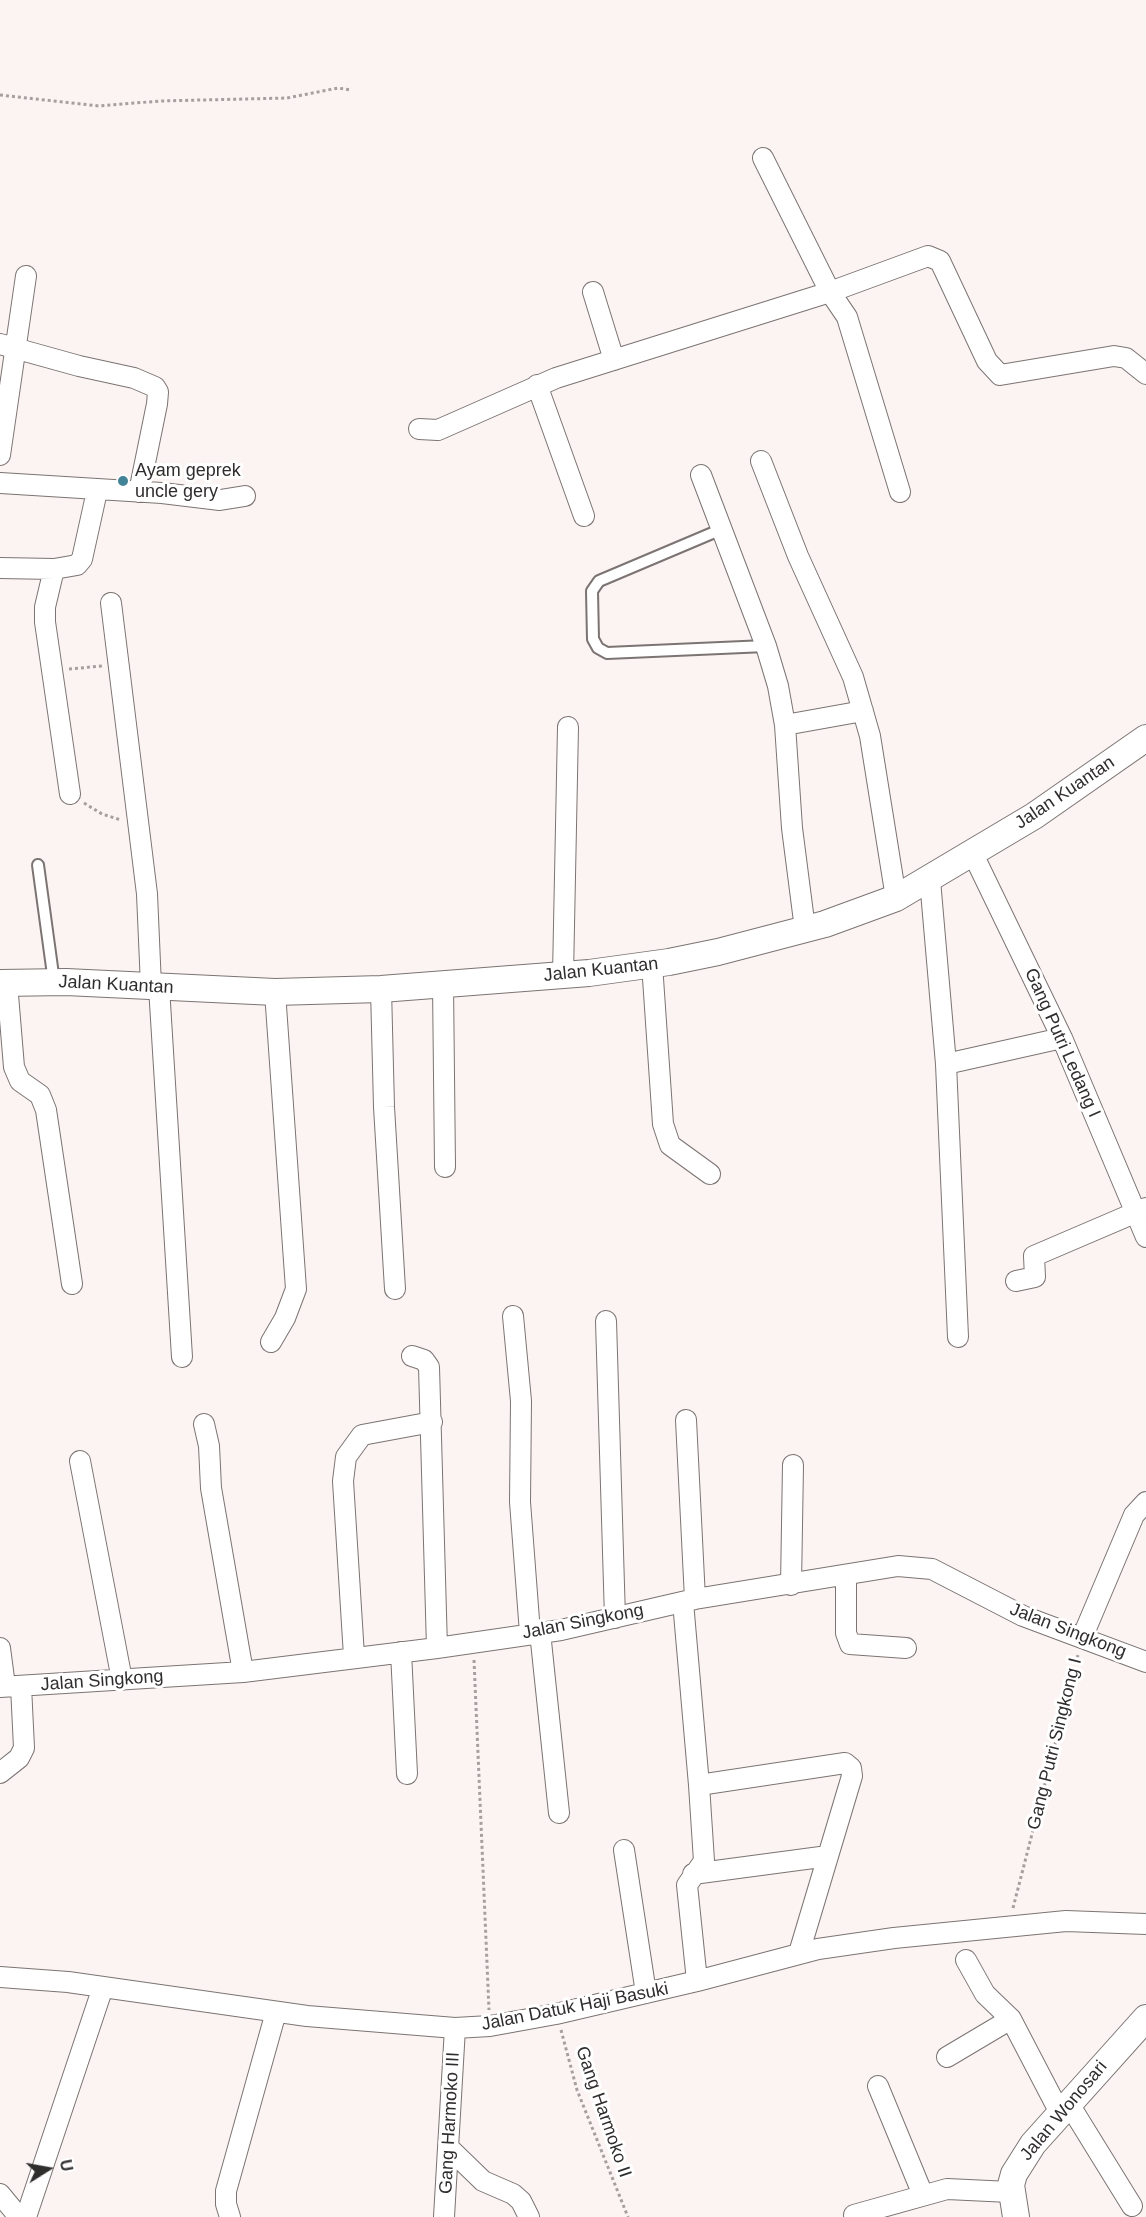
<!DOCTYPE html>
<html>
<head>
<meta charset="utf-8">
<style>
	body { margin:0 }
	#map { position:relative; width:1146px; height:2217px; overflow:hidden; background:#fbf4f2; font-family:Helvetica,sans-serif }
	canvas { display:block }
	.north { position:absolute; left:18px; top:2139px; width:60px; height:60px; -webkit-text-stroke:4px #fff; paint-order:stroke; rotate:79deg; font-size:16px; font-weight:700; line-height:24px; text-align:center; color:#302d2d }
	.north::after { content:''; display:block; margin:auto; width:21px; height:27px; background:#302d2d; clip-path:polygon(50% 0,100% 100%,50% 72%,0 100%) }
</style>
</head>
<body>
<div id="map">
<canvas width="1146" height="2217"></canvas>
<div class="north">U</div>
</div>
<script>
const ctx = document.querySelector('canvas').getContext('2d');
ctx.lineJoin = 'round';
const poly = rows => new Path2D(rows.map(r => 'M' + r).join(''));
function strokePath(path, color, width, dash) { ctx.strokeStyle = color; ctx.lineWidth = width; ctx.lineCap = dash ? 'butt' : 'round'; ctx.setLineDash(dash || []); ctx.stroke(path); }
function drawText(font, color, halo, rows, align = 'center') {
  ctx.font = font + ' Helvetica,sans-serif'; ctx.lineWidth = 6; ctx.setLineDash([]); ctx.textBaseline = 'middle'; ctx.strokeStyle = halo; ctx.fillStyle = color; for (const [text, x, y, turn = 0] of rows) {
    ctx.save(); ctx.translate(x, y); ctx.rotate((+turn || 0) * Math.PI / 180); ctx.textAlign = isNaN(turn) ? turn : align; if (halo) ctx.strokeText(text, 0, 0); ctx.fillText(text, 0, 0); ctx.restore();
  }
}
const service = poly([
	[722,529,599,581,592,591,593,639,598,648,607,653,766,646],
	[38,865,54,982]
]);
const minor = poly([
	[763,158,830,292,847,317,900,492],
	[593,292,614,360],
	[0,344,79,366,134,378,155,387,158,392,157,404,139,492],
	[537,385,584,516],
	[419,429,438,430,556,378,830,292,928,256,940,261,987,361,1000,375,1114,356,1126,358,1146,374],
	[0,455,26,276],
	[761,461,798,556,853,677,870,736,896,898],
	[701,475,766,646,778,686,785,725,792,828,805,929],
	[0,483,162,493,220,500,245,496],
	[0,568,54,569,77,565,82,559,97,491],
	[54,569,45,607,45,622,70,794],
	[111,603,147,894,151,986],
	[785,725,863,711],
	[972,852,1062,1038,1146,1237],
	[930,880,946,1064,958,1337],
	[652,964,663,1124,670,1145,710,1174],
	[563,975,568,727],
	[7,983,14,1067,20,1081,40,1095,46,1110,72,1284],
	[443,984,445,1167],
	[159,987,182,1357],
	[381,989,384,1107,395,1289],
	[946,1064,1062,1038],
	[1016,1281,1035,1277,1034,1256,1146,1208],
	[513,1316,521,1401,520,1502,530,1633],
	[606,1321,615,1618],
	[271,1342,285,1318,296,1289,275,992],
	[412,1356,424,1360,429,1367,437,1648],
	[686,1420,695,1599],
	[204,1424,209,1446,211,1488,243,1672],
	[80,1461,122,1680],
	[846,1575,846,1633,850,1644,906,1648],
	[791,1585,793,1465],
	[683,1602,699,1785,845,1763,851,1768,852,1776,799,1953],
	[540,1632,559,1813],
	[1082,1638,1134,1515,1146,1502],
	[0,1648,5,1686],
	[401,1652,407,1774],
	[354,1656,343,1481,346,1457,362,1435,432,1422],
	[0,1687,243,1672,437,1648,561,1630,695,1599,898,1566,932,1569,1023,1616,1146,1662],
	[0,1773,19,1758,24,1748,21,1686],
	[624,1850,646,1993],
	[693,1874,828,1856],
	[966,1960,985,1994,1011,2019,1060,2113],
	[0,1977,68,1982,307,2016,455,2028,490,2026,556,2014,697,1981,818,1949,894,1938,1066,1921,1146,1924],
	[697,1981,687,1885,704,1861,699,1785],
	[947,2057,1011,2019],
	[878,2086,923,2195],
	[1069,2104,1132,2206],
	[450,2149,483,2181,513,2194,521,2201,529,2217],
	[0,2194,19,2217],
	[854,2215,947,2189,1010,2192],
	[26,2217,103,1987],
	[230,2217,226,2204,226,2191,276,2012],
	[444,2217,455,2028]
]);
const tertiary = poly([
	[0,983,66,982,275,992,381,989,589,973,669,962,718,952,825,924,896,898,1034,816,1146,738],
	[1016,2217,1011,2185,1014,2174,1033,2144,1146,2018]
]);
strokePath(service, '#7b7472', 14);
strokePath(minor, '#7b7472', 22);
strokePath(tertiary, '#7b7472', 28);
strokePath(poly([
	[0,95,99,106,160,101,287,98,338,88,350,90],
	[69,669,102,666],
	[84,803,102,814,121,820],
	[474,1660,489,2010],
	[1013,1908,1078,1655],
	[561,2030,577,2090,628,2217]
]), '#a5a09f', 3, [3, 3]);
strokePath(service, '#fff', 10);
strokePath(minor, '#fff', 20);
strokePath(tertiary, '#fff', 26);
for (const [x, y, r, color] of [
	[123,481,6,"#438397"]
]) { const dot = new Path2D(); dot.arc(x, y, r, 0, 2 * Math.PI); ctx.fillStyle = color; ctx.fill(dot); strokePath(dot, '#fff', 2); }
drawText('18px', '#302d2d', '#fff', [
	["Ayam geprek",135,471],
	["uncle gery",135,492]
], 'left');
drawText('18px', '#302d2d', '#fff', [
	["Jalan Kuantan",1065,793,-34],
	["Jalan Kuantan",601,970,-6],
	["Jalan Kuantan",116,985,3],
	["Gang Putri Ledang I",1062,1043,66],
	["Jalan Singkong",583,1622,-11],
	["Jalan Singkong",1068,1631,21],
	["Jalan Singkong",102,1681,-4],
	["Gang Putri Singkong I",1055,1744,-76],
	["Jalan Datuk Haji Basuki",575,2007,-11],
	["Jalan Wonosari",1064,2111,-50],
	["Gang Harmoko II",603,2112,71],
	["Gang Harmoko III",450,2123,-87]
]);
</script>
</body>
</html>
